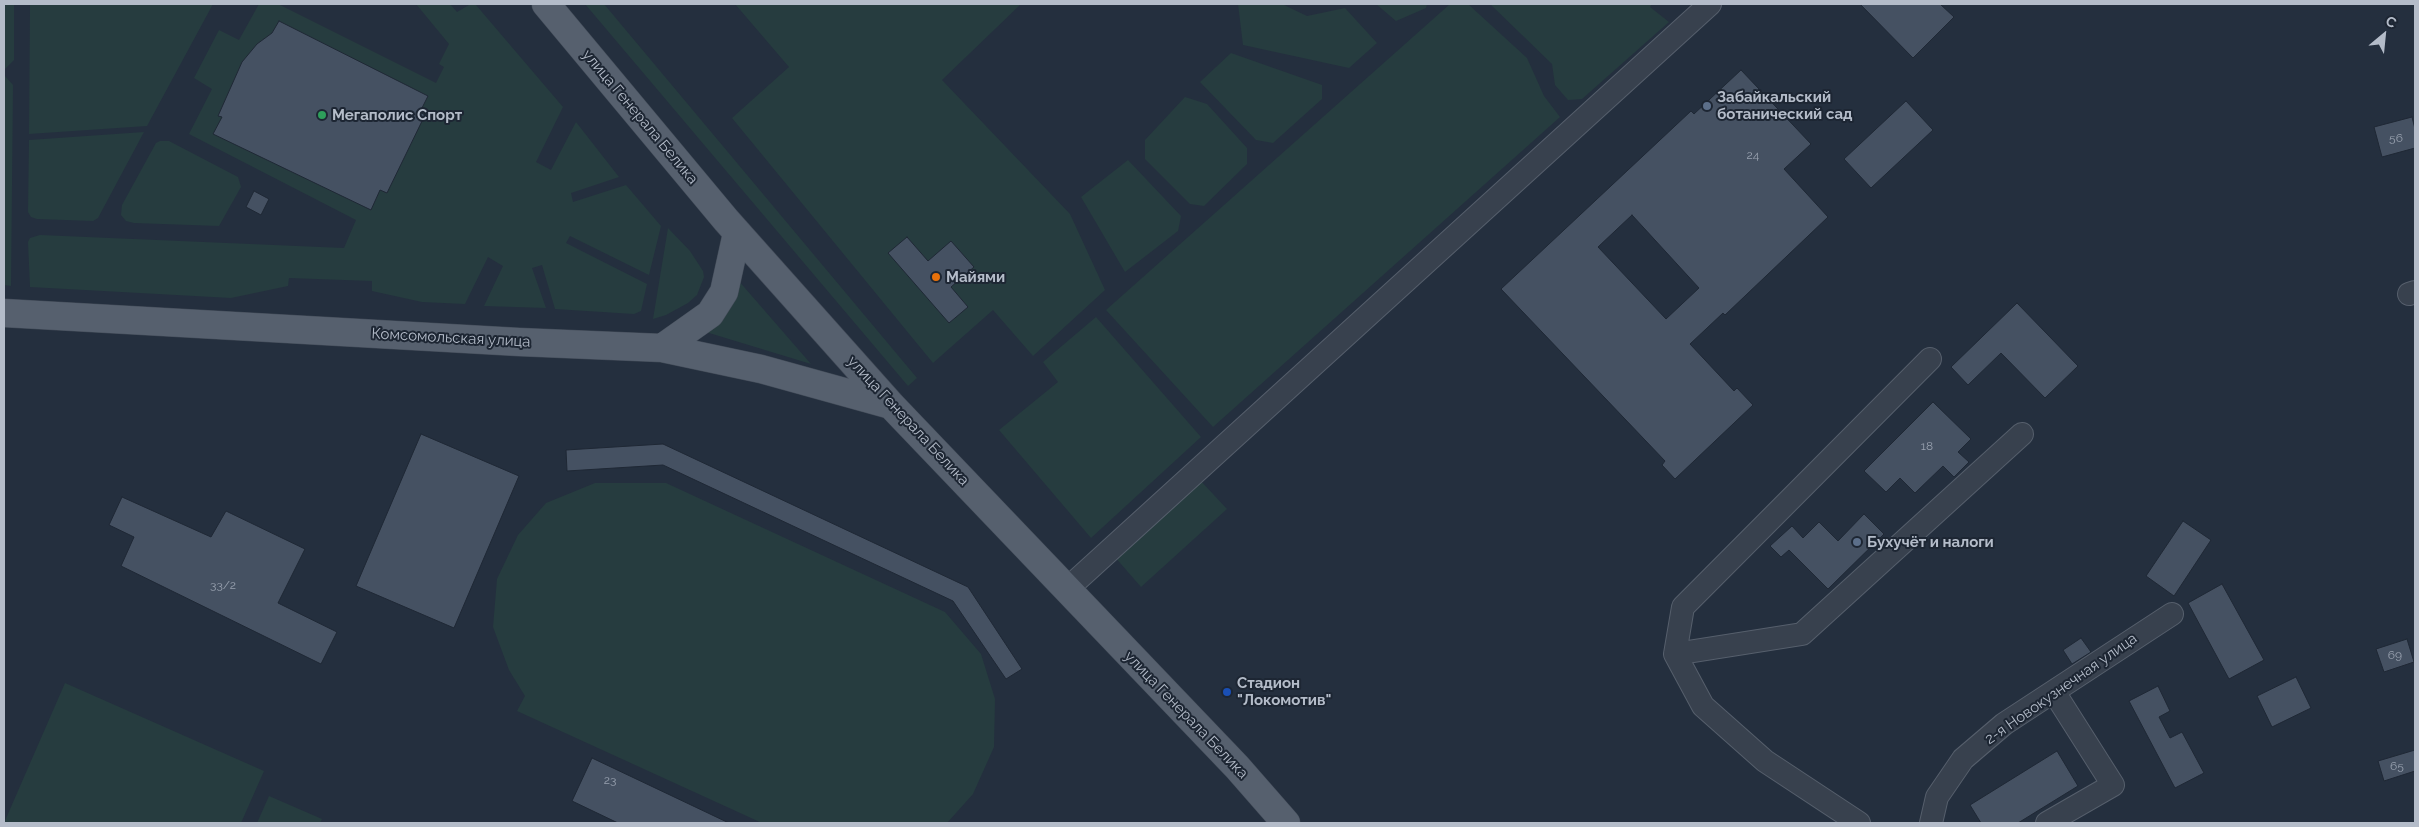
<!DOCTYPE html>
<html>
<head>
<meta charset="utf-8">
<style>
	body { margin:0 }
	#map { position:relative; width:2419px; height:827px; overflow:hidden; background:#242f3e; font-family:Raleway,sans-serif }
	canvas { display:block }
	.frame { position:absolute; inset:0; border:5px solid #b4bcc9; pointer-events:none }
	.north { position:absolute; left:2359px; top:10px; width:50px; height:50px; -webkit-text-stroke:4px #1d2633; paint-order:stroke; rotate:28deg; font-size:14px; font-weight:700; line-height:20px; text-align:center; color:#b4bcc9 }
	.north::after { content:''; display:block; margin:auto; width:18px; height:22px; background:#b4bcc9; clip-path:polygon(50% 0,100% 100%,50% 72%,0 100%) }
</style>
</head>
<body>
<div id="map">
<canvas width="2419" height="827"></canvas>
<div class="frame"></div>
<div class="north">С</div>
</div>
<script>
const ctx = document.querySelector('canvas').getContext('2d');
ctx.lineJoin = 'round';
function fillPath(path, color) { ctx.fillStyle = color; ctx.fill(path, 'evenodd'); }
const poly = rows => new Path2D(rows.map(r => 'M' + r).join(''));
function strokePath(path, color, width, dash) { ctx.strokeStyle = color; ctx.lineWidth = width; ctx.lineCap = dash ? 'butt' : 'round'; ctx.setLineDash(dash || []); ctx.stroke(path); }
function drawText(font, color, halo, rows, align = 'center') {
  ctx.font = font + ' Raleway,sans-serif'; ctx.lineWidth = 4; ctx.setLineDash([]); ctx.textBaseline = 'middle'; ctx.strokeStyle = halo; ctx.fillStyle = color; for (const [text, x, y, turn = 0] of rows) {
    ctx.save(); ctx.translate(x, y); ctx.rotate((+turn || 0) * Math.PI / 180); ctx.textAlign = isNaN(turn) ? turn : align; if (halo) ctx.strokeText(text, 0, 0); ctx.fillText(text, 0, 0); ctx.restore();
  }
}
fillPath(poly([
	[4,4,14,4,14,60,5,69,5,76,13,85,11,286,4,285],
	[30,4,213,4,147,126,29,134],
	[259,4,278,4,436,83,444,67,439,64,449,44,416,4,450,4,457,12,469,5,476,5,563,107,536,162,551,170,576,122,619,177,571,193,573,202,626,185,661,226,649,275,570,236,566,243,647,284,641,311,634,314,555,309,542,265,532,268,546,308,484,306,503,266,488,257,465,304,422,302,372,291,372,281,289,278,288,286,231,298,30,287,28,242,30,238,40,235,344,248,356,220,189,134,212,89,194,78,219,30,239,40],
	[585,4,604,4,917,378,908,386],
	[735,4,1021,4,942,80,1070,214,1105,290,1033,356,993,310,933,363,732,118,789,67],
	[1238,4,1282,4,1307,16,1345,8,1377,43,1349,68,1243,45],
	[1376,4,1427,4,1426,8,1396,21],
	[1450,4,1468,4,1527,58,1544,96,1560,117,1213,427,1106,310],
	[1490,4,1652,4,1650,7,1669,22,1582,99,1568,100,1555,85,1552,64],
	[1231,53,1322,85,1322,99,1273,143,1256,140,1200,82],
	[1185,97,1207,104,1247,148,1247,164,1204,206,1190,204,1145,159,1145,140],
	[144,132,98,218,93,221,37,219,31,217,28,212,29,140],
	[160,141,169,141,238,177,241,187,219,226,134,223,126,221,121,215,122,205,156,143],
	[1128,160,1181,216,1178,231,1125,272,1081,197],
	[668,228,690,251,703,271,704,277,697,295,688,303,666,315,653,319],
	[738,280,811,364,696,329],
	[1096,317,1201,437,1091,538,999,430,1058,382,1043,362],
	[1199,479,1227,509,1141,587,1114,556],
	[595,483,666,483,945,612,981,654,995,699,994,747,973,794,947,823,762,823,517,711,525,696,509,670,493,627,497,579,518,535,546,503],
	[65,683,264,771,241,823,4,823],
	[269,796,322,819,320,823,257,823]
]), '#263c3f');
const building = poly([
	[1860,4,1940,4,1954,17,1913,58,1860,4],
	[279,21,428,96,420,112,425,115,387,193,380,190,371,210,213,134,222,117,218,116,242,62,257,44,272,33,279,21],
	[1741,70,1811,144,1784,169,1828,217,1725,315,1723,313,1690,344,1734,391,1737,388,1753,405,1675,479,1662,465,1665,461,1501,289,1691,111,1694,114,1741,70],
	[1632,215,1699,288,1666,319,1598,247,1632,215],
	[1906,101,1933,130,1871,188,1844,159,1906,101],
	[2412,117,2415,129,2415,148,2382,157,2374,127,2412,117],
	[254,191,269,199,261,215,246,207,254,191],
	[907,237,928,261,951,241,974,267,951,287,968,307,949,323,888,253,907,237],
	[2017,303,2078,366,2045,398,2001,353,1968,385,1951,367,2017,303],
	[1933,402,1971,439,1958,452,1969,462,1954,477,1943,466,1915,493,1900,478,1886,492,1864,471,1933,402],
	[421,434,519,476,454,628,356,586,421,434],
	[663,444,968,587,1022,669,1006,679,953,601,663,465,567,471,566,450,663,444],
	[122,497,211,537,226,511,305,549,278,603,337,632,321,664,121,566,134,537,109,525,122,497],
	[1864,514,1884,534,1828,589,1789,550,1781,557,1770,546,1792,526,1803,538,1819,522,1838,541,1864,514],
	[2183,521,2211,540,2174,596,2146,576,2183,521],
	[2222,584,2264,660,2229,679,2188,603,2222,584],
	[2081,638,2091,652,2072,664,2063,650,2081,638],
	[2407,639,2414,662,2384,672,2376,649,2407,639],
	[2296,677,2311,708,2272,727,2257,696,2296,677],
	[2158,686,2170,711,2159,717,2170,738,2182,732,2204,773,2175,788,2129,701,2158,686],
	[2415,750,2415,771,2384,781,2378,761,2415,750],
	[2057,751,2078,786,2018,823,1981,823,1970,805,2057,751],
	[592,758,729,823,618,823,572,801,592,758]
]);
fillPath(building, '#455162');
strokePath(building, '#1f2835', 1);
const minor = poly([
	[2409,294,2415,292],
	[1066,590,1710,4],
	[1675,654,1802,634,2022,434],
	[1859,823,1765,761,1703,706,1675,654,1683,607,1930,359],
	[1931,823,1937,797,1963,759,2004,724,2172,614],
	[2047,823,2113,785,2054,692]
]);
const major = poly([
	[546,4,726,220,891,405,1237,767,1286,823],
	[4,313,519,342,662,348,761,369,891,405],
	[662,348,710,314,724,292,737,233]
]);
strokePath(minor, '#565f6c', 24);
strokePath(major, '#414a57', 29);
strokePath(minor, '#38414e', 22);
strokePath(major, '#56606e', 28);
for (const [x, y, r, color] of [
	[1707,106,5,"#5c6f8a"],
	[322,115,5,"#2e9e5b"],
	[936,277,5,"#e8710a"],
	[1857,542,5,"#5c6f8a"],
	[1227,692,5,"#1a4fb4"]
]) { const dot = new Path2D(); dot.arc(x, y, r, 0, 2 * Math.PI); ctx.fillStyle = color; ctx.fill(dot); strokePath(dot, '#1d2633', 2); }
drawText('12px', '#98a1af', null, [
	["56",2396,138],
	["24",1753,155],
	["18",1927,446],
	["33/2",223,585],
	["69",2395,655],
	["65",2397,766],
	["23",610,780]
]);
drawText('bold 15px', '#b4bcc9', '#1d2633', [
	["Забайкальский",1717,97],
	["ботанический сад",1717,114],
	["Мегаполис Спорт",332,115],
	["Майями",946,277],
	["Бухучёт и налоги",1867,542],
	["Стадион",1237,683],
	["\"Локомотив\"",1237,700]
], 'left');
drawText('15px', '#b4bcc9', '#1d2633', [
	["улица Генерала Белика",640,117,50],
	["Комсомольская улица",451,338,3],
	["улица Генерала Белика",908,421,47],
	["2-я Новокузнечная улица",2061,689,-35],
	["улица Генерала Белика",1186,715,46]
]);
</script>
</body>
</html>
